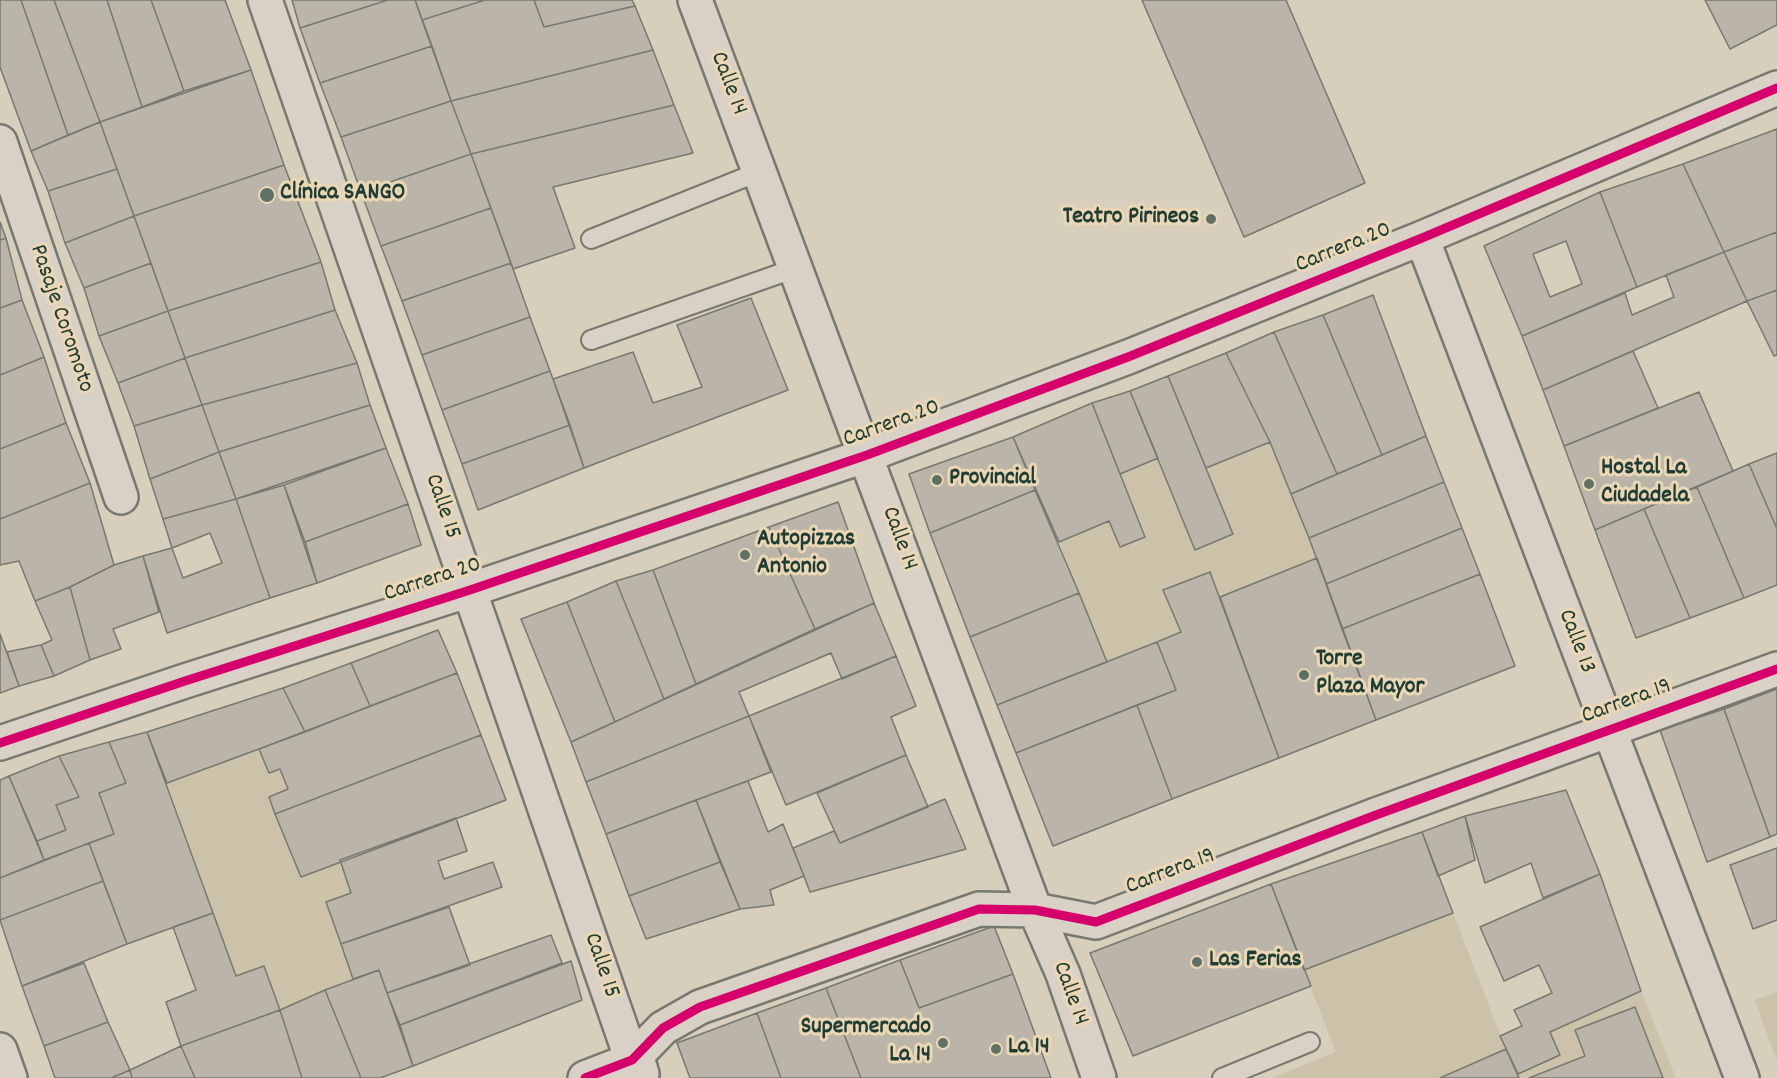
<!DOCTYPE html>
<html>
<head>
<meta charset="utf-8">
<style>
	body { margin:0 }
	canvas { display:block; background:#d7cebc }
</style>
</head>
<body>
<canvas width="1777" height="1078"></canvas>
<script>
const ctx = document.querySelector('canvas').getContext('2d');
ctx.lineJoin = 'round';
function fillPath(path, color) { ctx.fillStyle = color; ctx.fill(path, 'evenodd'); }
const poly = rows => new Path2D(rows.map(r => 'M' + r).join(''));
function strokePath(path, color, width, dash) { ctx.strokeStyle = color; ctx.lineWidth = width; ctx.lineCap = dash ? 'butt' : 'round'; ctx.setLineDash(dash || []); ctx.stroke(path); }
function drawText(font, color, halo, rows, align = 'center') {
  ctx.font = font + ' Dekko,sans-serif'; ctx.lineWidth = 6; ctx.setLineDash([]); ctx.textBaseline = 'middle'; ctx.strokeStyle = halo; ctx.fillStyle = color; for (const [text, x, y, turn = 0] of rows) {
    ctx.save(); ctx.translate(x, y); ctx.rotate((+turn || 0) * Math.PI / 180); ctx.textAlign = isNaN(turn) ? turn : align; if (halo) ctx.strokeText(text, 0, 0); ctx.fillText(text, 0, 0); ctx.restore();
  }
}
fillPath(poly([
	[1270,442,1317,558,1220,597,1209,572,1164,590,1181,632,1107,662,1059,542,1109,521,1120,547,1145,537,1120,474,1158,458,1195,550,1233,535,1206,468],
	[259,749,269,773,280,769,288,789,269,797,275,814,340,860,351,893,326,902,353,979,280,1010,264,966,236,976,167,783],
	[1453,913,1506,1049,1440,1078,1272,1078,1336,1052,1304,970],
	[1641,991,1676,1078,1519,1078,1518,1074,1560,1055,1550,1032],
	[1777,992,1777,1062,1755,1000]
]), '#ccc2aa');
const building = poly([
	[0,0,21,0,68,135,31,151,0,67,0,0],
	[21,0,54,0,100,122,68,135,21,0],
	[54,0,107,0,142,107,100,122,54,0],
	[107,0,151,0,184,91,142,107,107,0],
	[151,0,225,0,251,70,184,91,151,0],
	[292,0,388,0,300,28,292,0],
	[388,0,415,0,432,46,320,83,300,28,388,0],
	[415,0,485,0,422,20,415,0],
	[485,0,534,0,544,27,635,6,653,50,451,101,422,20,485,0],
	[534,0,632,0,635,6,544,27,534,0],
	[1142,0,1286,0,1365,183,1244,237,1142,0],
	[1705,0,1777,0,1777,25,1730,49,1705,0],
	[432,46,451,101,341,137,320,83,432,46],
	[653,50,674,105,471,154,451,101,653,50],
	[251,70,284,165,134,216,100,122,251,70],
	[451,101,471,154,361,192,341,137,451,101],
	[674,105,693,153,553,187,575,248,513,269,471,154,674,105],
	[100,122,117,169,48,191,31,151,100,122],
	[1777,129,1777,232,1724,252,1683,164,1777,129],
	[471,154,491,208,381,246,361,192,471,154],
	[1683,164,1724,252,1637,287,1600,192,1683,164],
	[284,165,321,262,168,311,134,216,284,165],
	[117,169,134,216,65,243,48,191,117,169],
	[1600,192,1637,287,1522,336,1484,246,1600,192],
	[1566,241,1582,284,1550,297,1533,254,1566,241],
	[491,208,511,263,402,301,381,246,491,208],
	[134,216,151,263,84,288,65,243,134,216],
	[0,222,6,238,0,240,0,222],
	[1777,232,1777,290,1747,301,1724,252,1777,232],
	[6,238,22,300,0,308,0,240,6,238],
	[1724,252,1747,301,1543,390,1522,336,1625,293,1632,315,1674,297,1666,275,1724,252],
	[321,262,335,310,185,358,168,311,321,262],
	[151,263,168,311,99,336,84,288,151,263],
	[511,263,530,317,422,355,402,301,511,263],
	[1777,290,1777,355,1774,356,1747,301,1777,290],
	[1373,295,1426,436,1382,455,1323,315,1373,295],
	[751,298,788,390,584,468,553,379,633,352,653,403,702,387,677,325,751,298],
	[22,300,44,357,0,375,0,308,22,300],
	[335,310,357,363,202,405,185,358,335,310],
	[168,311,185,358,118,383,99,336,168,311],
	[1323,315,1382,455,1337,474,1274,332,1323,315],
	[530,317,550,371,442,410,422,355,530,317],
	[1274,332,1337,474,1291,494,1270,442,1226,353,1274,332],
	[1633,351,1658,408,1564,446,1543,390,1633,351],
	[1226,353,1270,442,1206,468,1168,376,1226,353],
	[44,357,66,423,0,449,0,375,44,357],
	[185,358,202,405,134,426,118,383,185,358],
	[357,363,370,405,219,452,202,405,357,363],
	[550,371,570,425,462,464,442,410,550,371],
	[1168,376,1233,534,1195,550,1130,391,1168,376],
	[1130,391,1158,458,1120,474,1092,403,1130,391],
	[1699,392,1733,471,1595,530,1564,446,1699,392],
	[1092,403,1145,537,1120,547,1109,521,1059,542,1013,437,1092,403],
	[202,405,219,452,150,479,134,426,202,405],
	[370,405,386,448,236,499,219,452,370,405],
	[66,423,90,483,0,519,0,449,66,423],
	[570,425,584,468,478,510,462,464,570,425],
	[1426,436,1444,482,1309,538,1291,494,1426,436],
	[1013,437,1035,490,930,533,909,474,1013,437],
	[386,448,408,504,305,542,284,485,386,448],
	[219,452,236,499,163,519,150,479,219,452],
	[1777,453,1777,529,1749,464,1777,453],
	[1749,464,1777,529,1777,585,1744,598,1697,487,1749,464],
	[1444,482,1462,528,1326,584,1309,538,1444,482],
	[90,483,114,565,70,587,35,601,19,561,0,565,0,519,90,483],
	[284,485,317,583,270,598,236,499,284,485],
	[1697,487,1744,598,1690,618,1644,509,1697,487],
	[1035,490,1079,593,970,637,930,533,1035,490],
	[236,499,270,598,167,633,143,556,172,548,183,578,222,563,210,533,172,548,163,519,236,499],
	[838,502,874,603,815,629,769,527,838,502],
	[408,504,421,545,317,583,305,542,408,504],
	[1644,509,1690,618,1636,638,1595,530,1644,509],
	[769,527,815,629,696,684,653,570,769,527],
	[1462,528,1480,574,1342,629,1326,584,1462,528],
	[143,556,159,612,113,629,121,649,90,660,70,587,114,565,143,556],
	[1317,558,1376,720,1279,758,1220,597,1317,558],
	[653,570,696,684,664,699,616,581,653,570],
	[1210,572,1279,758,1172,799,1137,705,1176,690,1157,642,1181,632,1163,590,1210,572],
	[1480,574,1515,666,1376,720,1342,629,1480,574],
	[616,581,664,699,615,722,567,602,616,581],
	[70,587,90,660,54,676,41,645,52,640,35,601,70,587],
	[1079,593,1107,662,997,705,970,637,1079,593],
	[567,602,615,722,571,742,521,619,567,602],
	[874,603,896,656,842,679,831,653,739,692,749,716,586,782,571,742,874,603],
	[438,630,457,673,370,706,351,663,438,630],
	[0,634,19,686,0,693,0,634],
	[1157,642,1176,690,1016,753,997,705,1157,642],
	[41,645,54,676,19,686,7,652,41,645],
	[896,656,916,706,891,717,906,755,786,805,749,716,896,656],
	[351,663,370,706,305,732,283,688,351,663],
	[457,673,481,735,275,814,269,797,288,789,280,769,269,773,259,749,457,673],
	[283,688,305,732,167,783,147,732,283,688],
	[1777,689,1777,834,1770,837,1724,709,1777,689],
	[1137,705,1172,799,1053,846,1016,753,1137,705],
	[1724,709,1770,837,1707,862,1660,730,1724,709],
	[749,716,771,772,606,834,586,782,749,716],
	[147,732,213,913,127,944,89,843,114,834,99,793,126,783,109,742,147,732],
	[481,735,506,800,301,877,275,814,481,735],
	[109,742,126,783,99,793,114,834,44,860,37,841,66,830,56,805,79,797,59,756,109,742],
	[906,755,928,807,840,843,817,793,906,755],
	[59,756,79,797,56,805,66,830,37,841,9,776,59,756],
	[9,776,44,860,0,878,0,780,9,776],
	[748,781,768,832,783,824,804,876,770,890,774,905,740,909,696,800,748,781],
	[1566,790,1600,874,1543,898,1531,863,1485,883,1465,816,1566,790],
	[945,799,966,849,810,892,793,848,834,831,840,843,945,799],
	[696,800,720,862,629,896,606,834,696,800],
	[1465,816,1475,860,1438,876,1422,832,1465,816],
	[456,818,467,851,438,861,444,879,493,862,502,887,341,944,326,902,351,893,340,860,456,818],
	[1422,832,1453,913,1304,970,1271,884,1422,832],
	[89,843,103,881,0,920,0,878,89,843],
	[1777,848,1777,920,1753,929,1730,865,1777,848],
	[720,862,740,909,646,939,629,896,720,862],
	[1600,874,1641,991,1550,1032,1560,1055,1518,1074,1500,1036,1522,1026,1514,1010,1552,993,1539,965,1504,981,1480,927,1600,874],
	[103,881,127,944,22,986,0,920,103,881],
	[1271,884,1311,986,1133,1056,1090,953,1271,884],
	[449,907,470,965,387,993,379,970,353,979,341,944,449,907],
	[213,913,236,976,264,966,280,1010,181,1046,166,1002,196,990,173,927,213,913],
	[994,926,1013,974,919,1008,900,960,994,926],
	[551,935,562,963,400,1025,387,993,551,935],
	[900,960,919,1008,1013,974,1051,1078,861,1078,826,988,900,960],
	[571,961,582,1000,413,1066,400,1025,571,961],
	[84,963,108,1022,44,1046,22,986,84,963],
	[379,970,413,1066,380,1078,361,1078,325,990,379,970],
	[826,988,861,1078,781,1078,757,1013,826,988],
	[325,990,361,1078,302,1078,280,1010,325,990],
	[1635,1007,1663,1078,1529,1078,1585,1056,1575,1030,1635,1007],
	[280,1010,302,1078,195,1078,181,1046,280,1010],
	[757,1013,781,1078,690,1078,677,1043,757,1013],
	[108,1022,130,1070,111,1078,55,1078,44,1046,108,1022],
	[181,1046,195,1078,132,1078,130,1070,181,1046],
	[1506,1049,1519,1078,1440,1078,1506,1049],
	[130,1070,132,1078,111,1078,130,1070]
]);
fillPath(building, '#bab5a8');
strokePath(building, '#77796f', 1.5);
const lane = poly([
	[591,239,761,171],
	[591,340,796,268],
	[1222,1078,1310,1042]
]);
const street = poly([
	[265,0,632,1060,639,1064,642,1074],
	[695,0,1035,910,1063,974,1099,1078],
	[0,142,121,497],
	[1422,238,1742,1078],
	[0,743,185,681,470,590,867,455,1128,357,1422,238,1777,88],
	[0,1050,10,1078],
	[585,1078,632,1060,663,1028,700,1007,979,909,1035,910,1096,922,1376,815,1777,669]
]);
strokePath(lane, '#77796f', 22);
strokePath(street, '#77796f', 38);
strokePath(lane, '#d9d1c5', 18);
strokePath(street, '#d9d1c5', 33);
strokePath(poly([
	[0,743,185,681,470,590,867,455,1128,357,1422,238,1777,88],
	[585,1078,632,1060,663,1028,700,1007,979,909,1035,910,1096,922,1376,815,1777,669]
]), '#d6006c', 9);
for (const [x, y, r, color] of [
	[267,195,8,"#5f7064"],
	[1211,219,6,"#5f7064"],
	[937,480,6,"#5f7064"],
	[1589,484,6,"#5f7064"],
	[745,555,6,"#5f7064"],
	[1304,675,6,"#5f7064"],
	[1197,962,6,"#5f7064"],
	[943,1043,6,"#5f7064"],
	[996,1049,6,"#5f7064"]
]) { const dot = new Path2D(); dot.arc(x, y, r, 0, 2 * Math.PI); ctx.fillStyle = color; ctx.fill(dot); strokePath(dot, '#ebd7b5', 2); }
drawText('24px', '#1f3d34', '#ebd7b5', [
	["Calle 14",727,84,69],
	["Carrera 20",1344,249,-22],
	["Pasaje Coromoto",60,319,71],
	["Carrera 20",892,425,-20],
	["Calle 15",441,507,71],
	["Calle 14",898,539,70],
	["Carrera 20",433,581,-18],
	["Calle 13",1575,642,69],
	["Carrera 19",1627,703,-20],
	["Carrera 19",1171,873,-21],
	["Calle 15",600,966,71],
	["Calle 14",1069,994,70]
]);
drawText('bold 24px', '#1f3d34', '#ebd7b5', [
	["Clínica SANGO",280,195],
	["Teatro Pirineos",1199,219,"right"],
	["Hostal La",1601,470],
	["Ciudadela",1601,498],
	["Provincial",949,480],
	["Autopizzas",757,541],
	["Antonio",757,569],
	["Torre",1316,661],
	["Plaza Mayor",1316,689],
	["Las Ferias",1209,962],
	["Supermercado",931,1029,"right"],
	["La 14",931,1057,"right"],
	["La 14",1008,1049]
], 'left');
</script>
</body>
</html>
